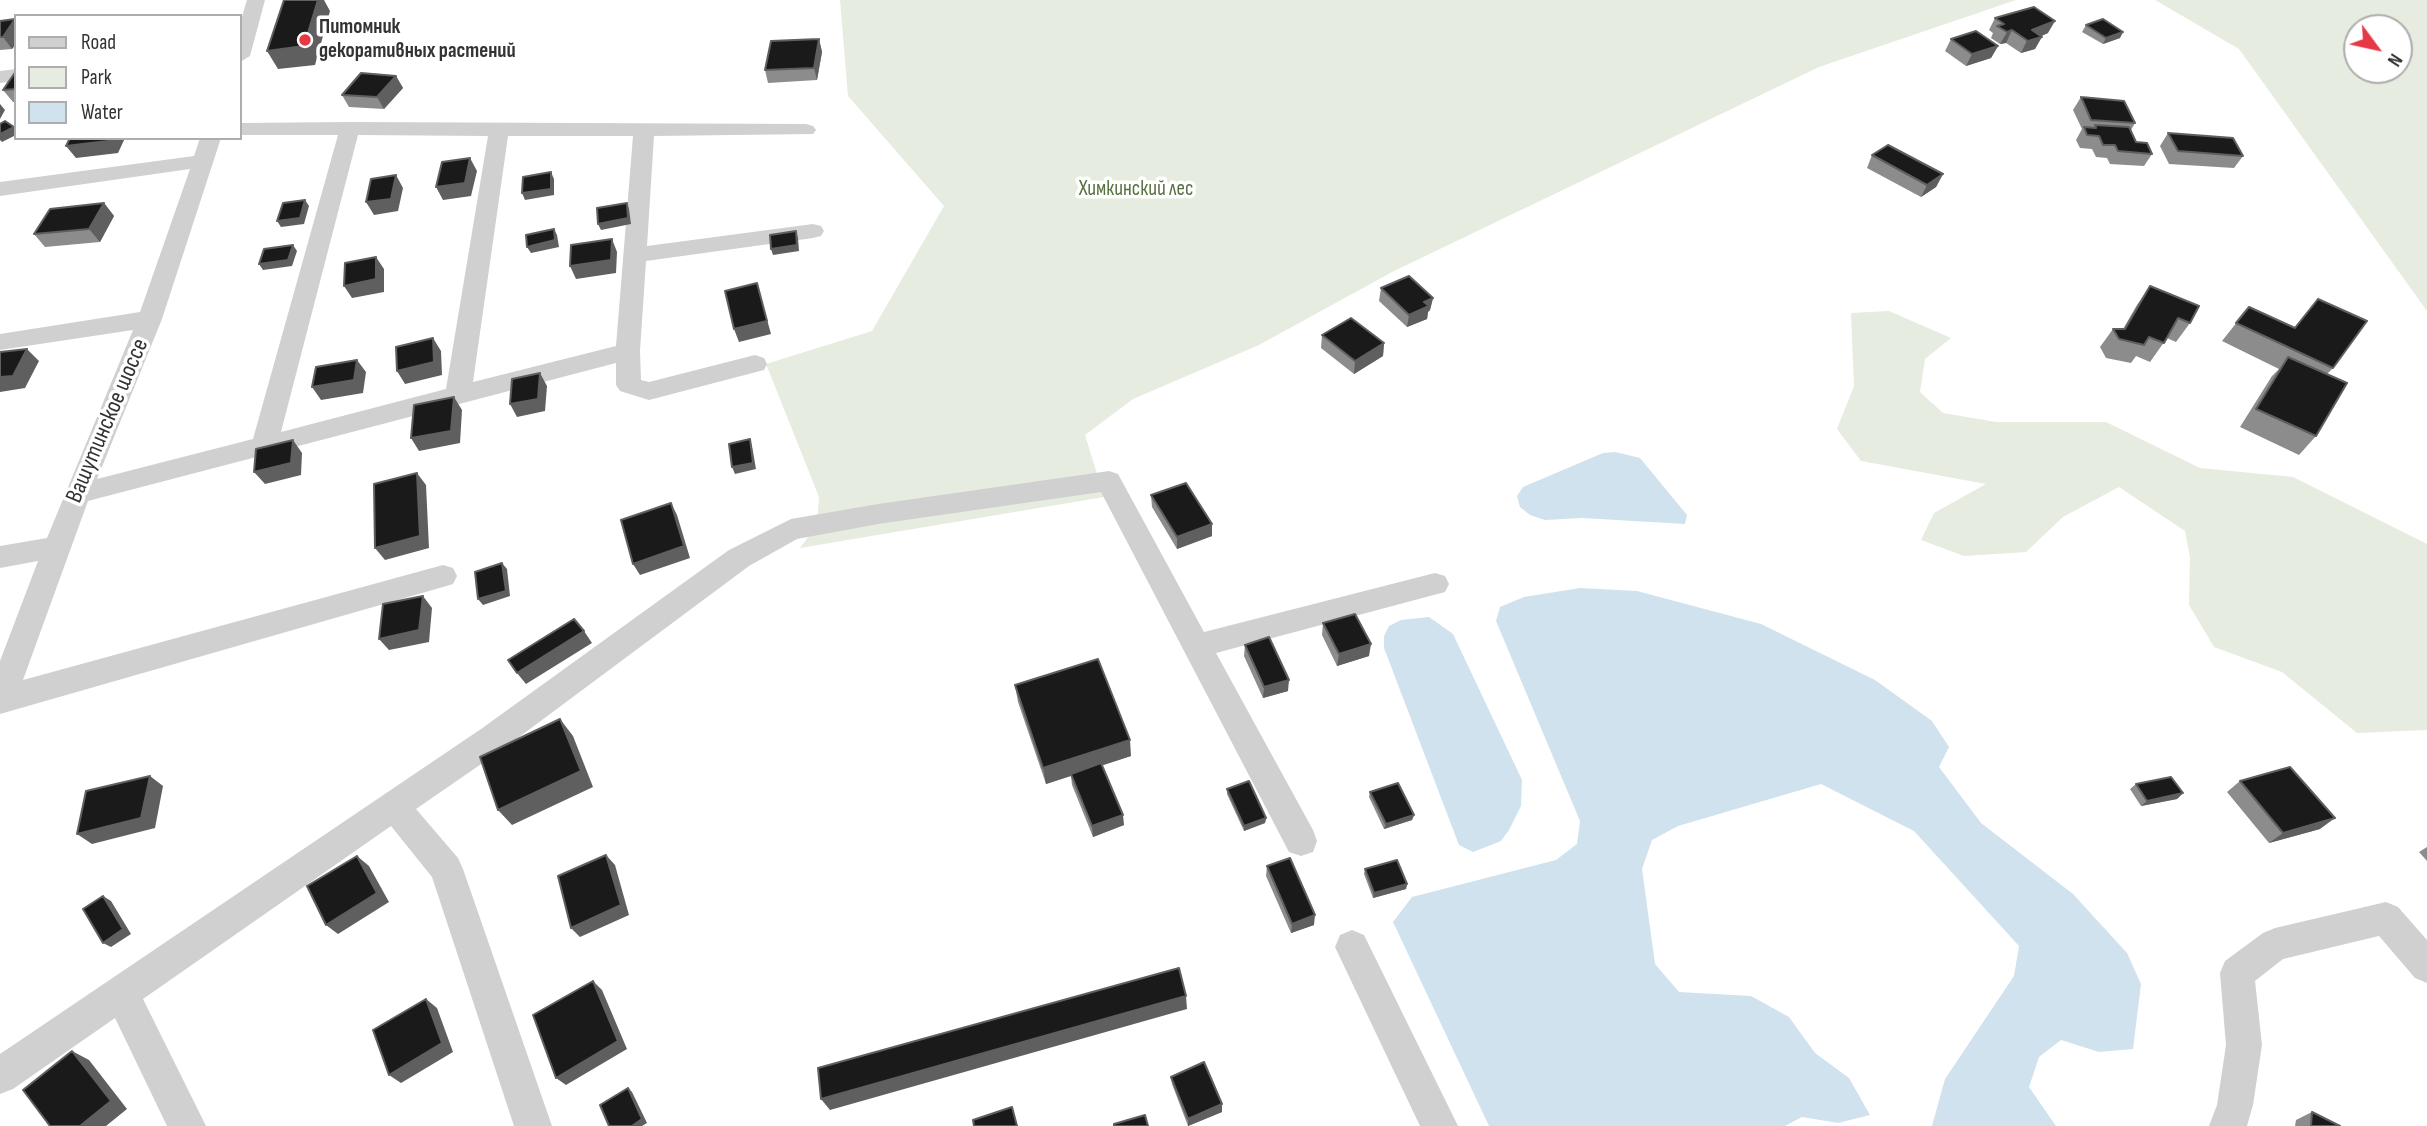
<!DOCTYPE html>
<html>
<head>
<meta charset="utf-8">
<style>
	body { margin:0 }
	#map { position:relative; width:2427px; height:1126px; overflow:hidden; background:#fff; font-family:"Sofia Sans Condensed",sans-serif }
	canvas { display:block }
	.legend { position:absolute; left:14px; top:14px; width:228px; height:126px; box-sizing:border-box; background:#fff; border:2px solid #adadad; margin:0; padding:9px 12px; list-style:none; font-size:21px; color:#333 }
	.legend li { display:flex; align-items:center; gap:14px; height:35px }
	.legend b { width:35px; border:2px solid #adadad }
	.north { position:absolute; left:2343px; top:14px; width:70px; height:70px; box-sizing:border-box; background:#fff; border:2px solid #adadad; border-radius:50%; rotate:123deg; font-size:19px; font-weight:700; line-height:28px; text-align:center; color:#333 }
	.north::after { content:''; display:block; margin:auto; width:24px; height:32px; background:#e63946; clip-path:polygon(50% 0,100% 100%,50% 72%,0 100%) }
</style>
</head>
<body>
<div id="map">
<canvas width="2427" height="1126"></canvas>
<ul class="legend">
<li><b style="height:9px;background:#d0d0d0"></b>Road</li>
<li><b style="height:19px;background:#e6ecdf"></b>Park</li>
<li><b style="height:19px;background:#cfe2ee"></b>Water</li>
</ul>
<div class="north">N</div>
</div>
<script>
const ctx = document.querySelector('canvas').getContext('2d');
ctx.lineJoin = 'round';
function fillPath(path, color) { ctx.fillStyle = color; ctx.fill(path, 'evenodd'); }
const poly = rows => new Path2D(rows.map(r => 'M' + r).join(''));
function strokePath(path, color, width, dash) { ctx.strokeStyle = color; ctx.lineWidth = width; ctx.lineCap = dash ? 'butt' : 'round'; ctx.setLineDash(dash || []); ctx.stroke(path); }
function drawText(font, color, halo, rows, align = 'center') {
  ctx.font = font + ' "Sofia Sans Condensed",sans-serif'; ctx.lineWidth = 7; ctx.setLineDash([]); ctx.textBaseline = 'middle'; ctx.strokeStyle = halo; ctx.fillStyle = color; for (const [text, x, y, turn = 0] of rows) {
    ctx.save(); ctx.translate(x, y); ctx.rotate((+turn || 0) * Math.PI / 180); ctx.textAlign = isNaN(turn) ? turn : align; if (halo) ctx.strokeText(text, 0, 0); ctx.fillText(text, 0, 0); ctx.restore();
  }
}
fillPath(poly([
	[840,0,2016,0,1819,67,1394,271,1259,345,1133,399,1085,435,1104,497,800,548,817,525,819,497,766,364,872,331,944,206,848,96],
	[2155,0,2427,0,2427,311,2239,49],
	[2399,28,2399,70,2357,70,2357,28],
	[1889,311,1951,338,1925,359,1920,392,1943,413,1996,422,2106,422,2200,468,2293,477,2427,544,2427,730,2357,733,2282,672,2214,647,2189,605,2190,557,2185,531,2119,487,2063,517,2026,552,1964,556,1921,540,1934,513,1986,484,1861,461,1837,429,1854,386,1851,313]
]), '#e6ecdf');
fillPath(poly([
	[1615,452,1640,458,1687,515,1685,524,1582,518,1545,520,1530,515,1520,507,1517,496,1523,487,1603,453],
	[1580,588,1637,591,1761,624,1875,680,1932,721,1949,747,1939,767,1981,823,2073,894,2127,953,2141,984,2133,1049,2099,1052,2061,1040,2039,1057,2029,1087,2056,1126,1932,1126,1945,1079,2014,976,2019,946,1914,831,1821,784,1678,826,1652,840,1642,869,1655,964,1679,992,1751,996,1789,1017,1815,1053,1849,1078,1870,1115,1838,1123,1802,1117,1785,1126,1489,1126,1393,922,1412,897,1556,860,1577,844,1580,821,1496,621,1500,607,1524,597],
	[1429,617,1453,634,1522,780,1521,806,1509,830,1501,841,1473,852,1459,845,1384,648,1384,636,1389,626,1401,620]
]), '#cfe2ee');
fillPath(poly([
	[247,0,265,0,250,56,240,62,240,23,247,0],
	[16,69,16,81,0,83,0,71,16,69],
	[350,122,806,124,813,126,816,130,813,134,654,136,647,246,813,224,821,226,824,231,821,236,813,238,646,261,640,351,641,380,649,382,755,355,764,358,767,364,764,370,649,400,620,391,616,385,616,363,88,501,23,680,443,565,453,568,457,576,453,584,443,587,0,714,0,661,38,561,0,568,0,546,47,538,133,330,0,350,0,334,140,312,190,169,0,196,0,182,194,156,200,138,221,138,162,319,97,479,253,439,338,135,240,135,240,123,350,122],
	[358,135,488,136,446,389,281,432,358,135],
	[508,136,633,136,616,346,473,382,508,136],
	[1109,471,1118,474,1204,632,1435,573,1445,576,1449,584,1445,592,1216,653,1313,830,1317,841,1313,852,1301,856,1289,852,1101,492,878,524,797,539,749,566,503,749,416,809,458,858,463,869,552,1126,514,1126,432,877,391,826,143,999,206,1126,167,1126,115,1018,13,1089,0,1094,0,1054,481,729,729,550,791,519,878,504,1109,471],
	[2386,902,2398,907,2427,940,2427,983,2415,978,2379,936,2283,959,2255,981,2262,1045,2253,1105,2247,1126,2209,1126,2217,1105,2226,1045,2220,973,2225,961,2263,933,2275,928,2386,902],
	[1352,930,1364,935,1458,1126,1420,1126,1335,947,1340,935,1352,930]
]), '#d0d0d0');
fillPath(poly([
	[1995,18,2048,33,2041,36,2035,49,2021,53,2006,43,2000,44,1991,38,1993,33,1989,30],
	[0,21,16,21,16,44,12,49,0,50],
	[2086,25,2120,38,2103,44,2082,32],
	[819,39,822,52,817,80,768,83,765,70],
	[1951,39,1998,46,1991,58,1966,66,1945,51],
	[16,71,16,102,13,102,3,90],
	[396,76,403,88,384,109,349,107,342,95],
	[2081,97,2135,123,2131,130,2136,142,2152,154,2144,166,2110,164,2107,158,2096,157,2092,149,2080,148,2076,140,2082,129,2073,110],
	[2168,133,2243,156,2234,168,2169,164,2160,146],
	[1872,155,1943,174,1936,187,1921,197,1867,168],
	[104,203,114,216,100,242,45,247,34,234],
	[2150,286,2190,323,2176,342,2167,338,2150,362,2136,356,2131,363,2106,358,2100,347,2113,329,2123,329,2137,305],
	[1381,288,1433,298,1430,310,1428,312,1427,319,1407,327,1379,301],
	[2318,299,2333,368,2327,374,2316,436,2299,455,2240,427,2272,376,2279,369,2222,341,2249,307,2294,328],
	[1322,335,1384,343,1383,356,1354,374,1321,348],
	[1151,495,1212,536,1177,549,1152,507],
	[1323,623,1369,656,1337,666,1322,635],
	[1245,645,1288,691,1263,698,1244,656],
	[1015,685,1131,756,1102,765,1124,825,1093,837,1072,785,1071,776,1046,784,1018,702],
	[2240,781,2320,829,2269,843,2227,792],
	[2136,784,2183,793,2177,799,2141,806,2130,789],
	[1227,789,1266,818,1265,823,1244,831,1227,794],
	[1370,792,1414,815,1412,820,1384,829,1369,797],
	[2427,847,2427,861,2419,852],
	[1267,866,1314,925,1291,933,1266,876],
	[1365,869,1407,884,1406,889,1373,898,1364,874],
	[1171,1077,1222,1112,1188,1126,1172,1084],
	[2312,1112,2340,1126,2295,1126,2296,1120]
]), '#8c8c8c');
fillPath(poly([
	[318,0,324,0,330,11,315,65,278,69,267,51],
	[15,19,16,21,16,44,12,49,3,37],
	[2055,21,2048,33,2035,39,2042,37,2035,49,2021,53,2032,30],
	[2012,30,2006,43,2000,44,2007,32],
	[2123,32,2120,38,2103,44,2106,38],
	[819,39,822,52,817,80,814,68],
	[1998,46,1991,58,1966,66,1972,54],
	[396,76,403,88,384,109,377,97],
	[0,104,5,110,0,119],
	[14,127,16,128,16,135,2,142,0,140,0,134],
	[110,138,125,138,118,153,76,158,66,146],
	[470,158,477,171,471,196,443,200,436,187],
	[551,172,554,179,554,195,525,200,522,193],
	[1943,174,1936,187,1921,197,1927,185],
	[396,175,403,188,398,211,374,215,366,202],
	[305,200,309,206,304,224,281,227,277,221],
	[104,203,114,216,100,242,89,229],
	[627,203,629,209,631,224,601,230,598,224],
	[554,229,557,235,559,247,531,253,527,247],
	[796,231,798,238,799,251,773,255,771,249],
	[612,239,617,252,616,273,576,279,570,266],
	[293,245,297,251,292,266,263,270,259,264],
	[376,257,384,269,384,292,352,298,344,286],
	[757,283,771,334,739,342,734,329],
	[1433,298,1430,310,1428,312,1427,319,1407,327,1409,315,1424,302],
	[433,338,441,351,442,375,405,384,397,371],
	[1384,343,1383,356,1354,374,1355,361],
	[27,349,39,361,25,388,0,392,0,377],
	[357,360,366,372,363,393,321,400,312,387],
	[540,373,547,386,545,411,517,417,510,404],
	[454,397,462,410,460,443,419,451,411,438],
	[750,439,752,446,756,469,735,474,732,467],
	[293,440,302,453,301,475,265,484,254,472],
	[417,473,426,485,429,548,385,560,375,548],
	[671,503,677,515,690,558,640,575,633,564],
	[1212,524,1212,536,1177,549,1177,537],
	[502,563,507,569,510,596,483,605,478,599],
	[423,596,432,608,429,642,389,650,379,639],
	[584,631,592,643,526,684,517,673],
	[1371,644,1369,656,1337,666,1339,654],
	[1289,680,1288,691,1263,698,1264,687],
	[560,719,573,736,593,787,512,825,498,810],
	[1130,740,1131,756,1046,784,1043,768],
	[150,776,163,786,155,828,92,844,77,834],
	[2183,793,2177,799,2141,806,2147,801],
	[1123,815,1124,825,1093,837,1092,826],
	[1414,815,1412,820,1384,829,1386,824],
	[1266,818,1265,823,1244,831,1244,826],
	[2335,818,2320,829,2269,843,2283,833],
	[606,855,615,865,629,915,580,937,571,928],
	[357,856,369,866,389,902,338,934,326,925],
	[1407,884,1406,889,1373,898,1374,893],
	[103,896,111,901,131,934,111,947,103,943],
	[1315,915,1314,925,1291,933,1292,924],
	[593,981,602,990,627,1049,566,1085,556,1078],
	[1186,996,1187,1009,830,1110,821,1099],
	[426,999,437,1008,453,1052,401,1083,389,1075],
	[72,1051,89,1060,127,1109,106,1126,80,1126],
	[628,1088,632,1092,647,1123,642,1126,632,1126],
	[1222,1104,1222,1112,1188,1126,1188,1119]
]), '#5f5f5f');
const building = poly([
	[284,0,318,0,304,46,267,51,284,0],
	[2034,7,2055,21,2032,30,2042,37,2028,41,2012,30,2007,32,1997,26,2004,24,1995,18,2034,7],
	[15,19,3,37,0,37,0,21,15,19],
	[2103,19,2123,32,2106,38,2086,25,2103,19],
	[1976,31,1998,46,1972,54,1951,39,1976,31],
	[819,39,814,68,765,70,771,41,819,39],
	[16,71,16,89,3,90,16,71],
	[361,73,396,76,377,97,342,95,361,73],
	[2081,97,2124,101,2135,123,2091,120,2081,97],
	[5,121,14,127,0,134,0,124,5,121],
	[2095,125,2129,127,2136,142,2147,143,2152,154,2118,151,2115,145,2103,145,2099,136,2087,135,2084,127,2096,128,2095,125],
	[2168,133,2233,138,2243,156,2178,151,2168,133],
	[70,138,110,138,108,141,66,146,70,138],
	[1888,145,1943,174,1927,185,1872,155,1888,145],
	[470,158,465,183,436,187,442,162,470,158],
	[551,172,551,189,522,193,523,177,551,172],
	[396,175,391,199,366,202,371,179,396,175],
	[305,200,300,218,277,221,283,203,305,200],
	[104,203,89,229,34,234,50,209,104,203],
	[627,203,628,218,598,224,597,208,627,203],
	[554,229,555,240,527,247,526,235,554,229],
	[796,231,797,245,771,249,770,235,796,231],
	[612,239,611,260,570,266,571,245,612,239],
	[293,245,288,260,259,264,264,249,293,245],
	[376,257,376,279,344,286,345,263,376,257],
	[1409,276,1433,298,1424,302,1429,306,1409,315,1381,288,1409,276],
	[757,283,767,321,734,329,725,291,757,283],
	[2150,286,2199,306,2190,323,2178,318,2164,343,2149,337,2144,345,2119,339,2113,329,2125,329,2150,286],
	[2318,299,2367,321,2333,368,2236,323,2249,307,2295,328,2318,299],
	[1351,318,1384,343,1355,361,1322,335,1351,318],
	[433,338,434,362,397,371,396,347,433,338],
	[27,349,13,376,0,377,0,352,27,349],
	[2288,357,2347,383,2316,436,2256,409,2288,357],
	[357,360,354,380,312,387,316,367,357,360],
	[540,373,538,399,510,404,512,379,540,373],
	[454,397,451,431,411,438,414,405,454,397],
	[750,439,753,463,732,467,729,444,750,439],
	[293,440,291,463,254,472,256,449,293,440],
	[417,473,420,536,375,548,374,484,417,473],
	[1186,483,1212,524,1177,537,1151,495,1186,483],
	[671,503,684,546,633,564,621,520,671,503],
	[502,563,506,591,478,599,475,572,502,563],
	[423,596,419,630,379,639,383,604,423,596],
	[1355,614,1371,644,1339,654,1323,623,1355,614],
	[574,619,584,631,517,673,508,660,574,619],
	[1269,637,1289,680,1264,687,1245,645,1269,637],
	[1098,659,1130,740,1043,768,1015,685,1098,659],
	[560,719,581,771,498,810,480,757,560,719],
	[1101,763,1123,815,1092,826,1071,774,1101,763],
	[2290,767,2335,818,2283,833,2240,781,2290,767],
	[150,776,141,818,77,834,86,791,150,776],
	[2171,777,2183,793,2147,801,2136,784,2171,777],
	[1249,781,1266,818,1244,826,1227,789,1249,781],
	[1398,783,1414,815,1386,824,1370,792,1398,783],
	[606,855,621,905,571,928,558,876,606,855],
	[357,856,377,893,326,925,307,886,357,856],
	[1290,858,1315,915,1292,924,1267,866,1290,858],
	[1397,860,1407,884,1374,893,1365,869,1397,860],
	[103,896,123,929,103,943,83,909,103,896],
	[1179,968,1186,996,821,1099,818,1068,1179,968],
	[593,981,618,1041,556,1078,533,1015,593,981],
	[426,999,442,1043,389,1075,373,1030,426,999],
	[72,1051,111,1101,80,1126,50,1126,23,1090,72,1051],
	[1204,1062,1222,1104,1188,1119,1171,1077,1204,1062],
	[628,1088,642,1119,632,1126,609,1126,600,1105,628,1088],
	[1012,1107,1017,1126,974,1126,973,1120,1012,1107],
	[2312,1112,2340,1126,2311,1126,2312,1112],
	[1145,1115,1148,1126,1114,1126,1114,1124,1145,1115]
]);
fillPath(building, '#1a1a1a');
strokePath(building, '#5f5f5f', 2);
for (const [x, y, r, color] of [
	[305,40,7,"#e63946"]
]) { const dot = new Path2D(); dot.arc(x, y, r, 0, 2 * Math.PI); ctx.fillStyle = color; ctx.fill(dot); strokePath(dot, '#fff', 2.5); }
drawText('bold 21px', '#333', '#fff', [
	["Питомник",319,28],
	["декоративных растений",319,52]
], 'left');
drawText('21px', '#56703f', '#fff', [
	["Химкинский лес",1136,190]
]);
drawText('24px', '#333', '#fff', [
	["Вашутинское шоссе",108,421,-67]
]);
</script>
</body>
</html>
